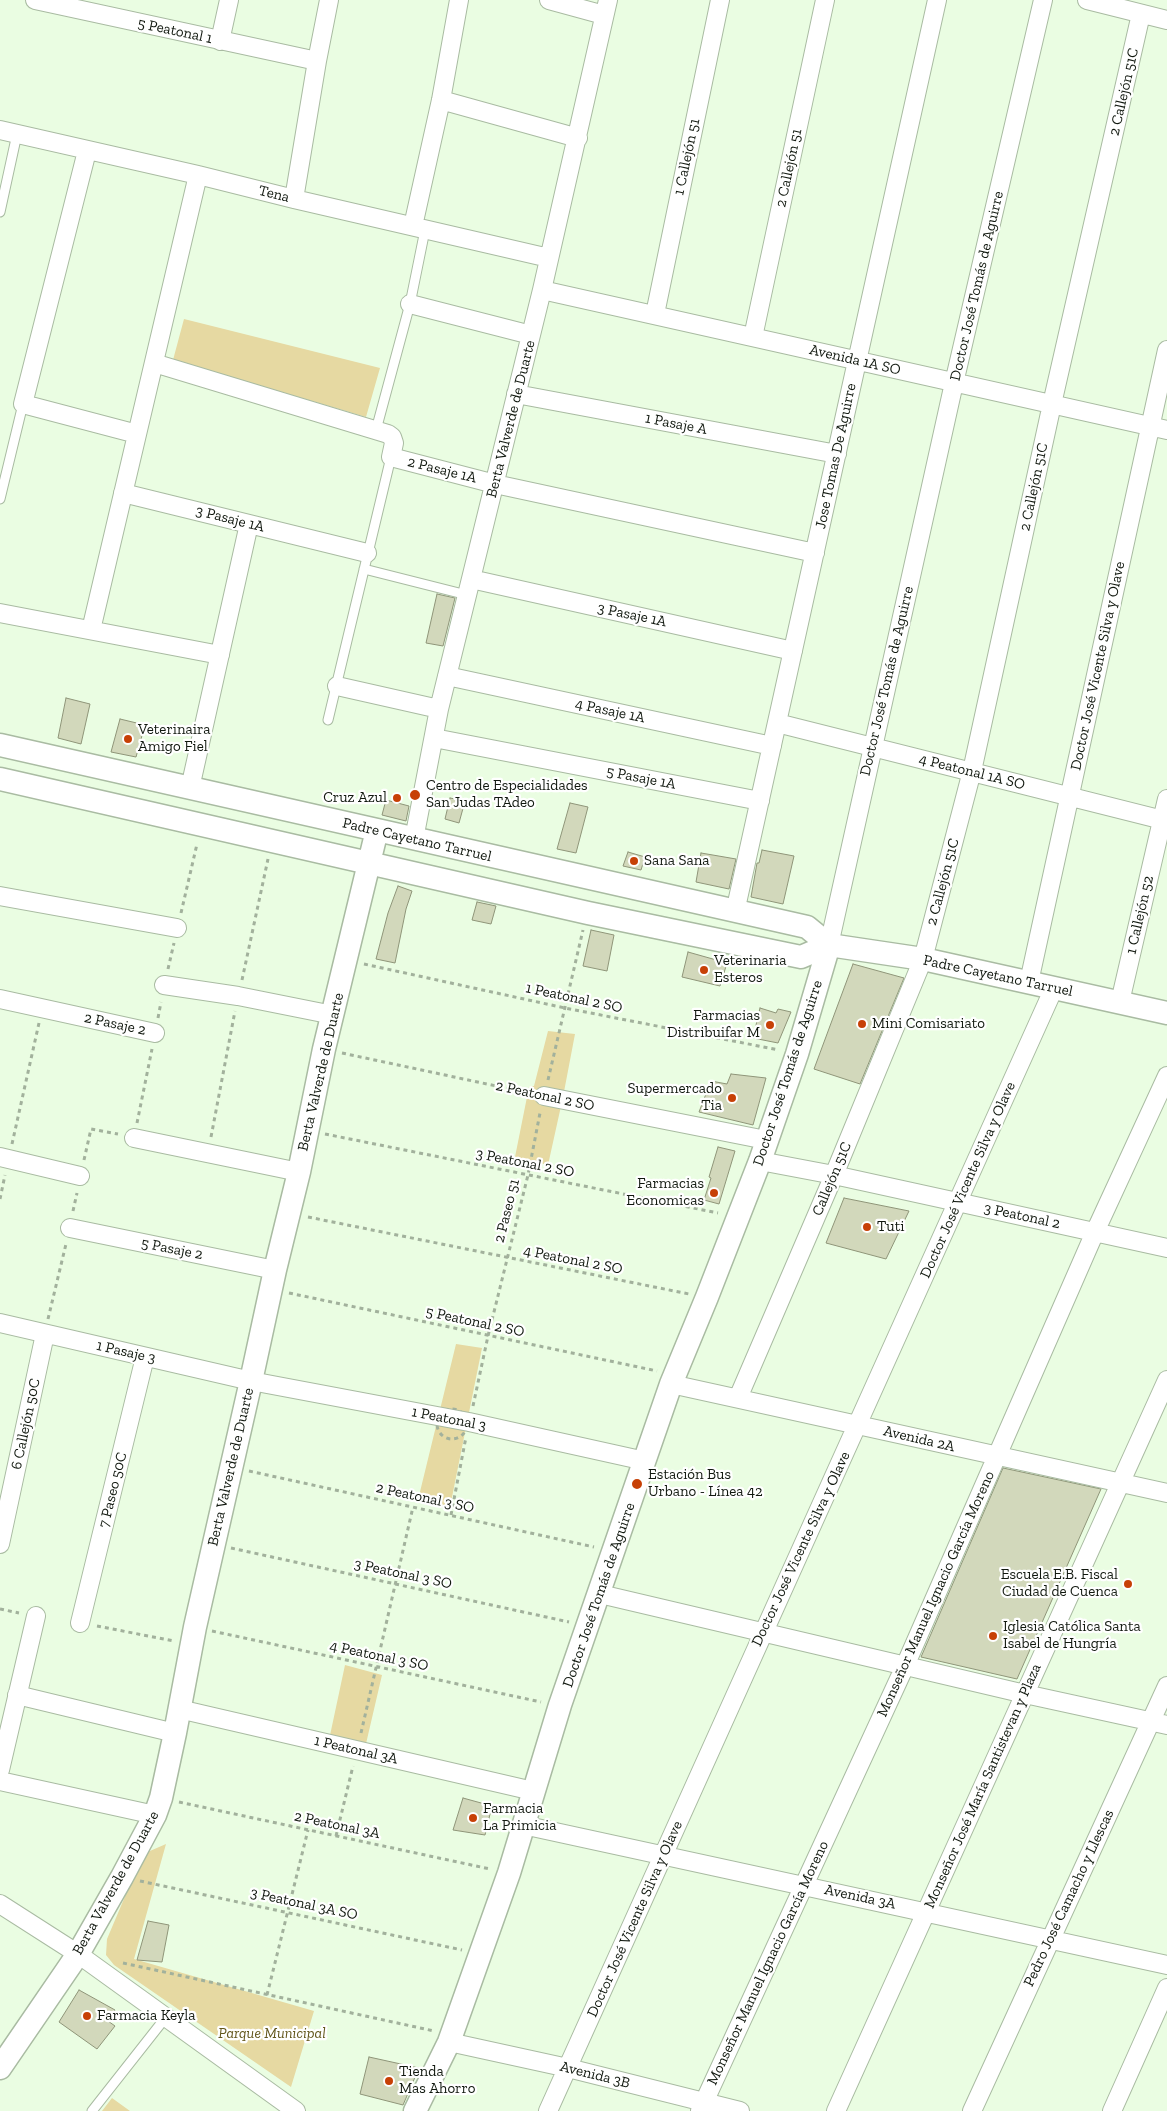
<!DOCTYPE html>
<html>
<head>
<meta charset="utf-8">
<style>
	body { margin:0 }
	canvas { display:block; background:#eafde2 }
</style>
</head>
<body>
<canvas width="1167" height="2111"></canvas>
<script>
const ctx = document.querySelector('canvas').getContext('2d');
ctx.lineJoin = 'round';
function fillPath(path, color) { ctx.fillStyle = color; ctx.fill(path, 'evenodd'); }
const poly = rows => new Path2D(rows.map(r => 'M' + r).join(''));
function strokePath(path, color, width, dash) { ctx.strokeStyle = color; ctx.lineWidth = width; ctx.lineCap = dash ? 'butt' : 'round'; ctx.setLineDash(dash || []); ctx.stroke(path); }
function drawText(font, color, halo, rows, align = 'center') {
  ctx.font = font + ' "Zilla Slab",serif'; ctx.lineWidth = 4.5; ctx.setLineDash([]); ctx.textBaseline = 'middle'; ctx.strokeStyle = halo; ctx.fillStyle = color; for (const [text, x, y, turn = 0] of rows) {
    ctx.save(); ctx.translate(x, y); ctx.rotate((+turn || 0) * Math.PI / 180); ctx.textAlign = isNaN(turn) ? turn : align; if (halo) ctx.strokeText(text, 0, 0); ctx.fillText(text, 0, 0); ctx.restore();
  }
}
fillPath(poly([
	[184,319,380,368,366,417,173,360],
	[548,1031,575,1034,563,1097,548,1165,515,1157,529,1087,534,1086],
	[456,1344,482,1348,450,1507,418,1500],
	[345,1665,382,1675,365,1748,329,1740],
	[166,1844,134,1959,314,2011,291,2087,114,1965,106,1955,107,1939,143,1854],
	[112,2098,130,2111,102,2111]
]), '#e6d9a2');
const building = poly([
	[437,594,455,598,443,646,426,643,437,594],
	[66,698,90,704,81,744,58,738,66,698],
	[120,719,145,725,136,757,111,752,120,719],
	[450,798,465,801,459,823,445,819,450,798],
	[386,800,409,806,406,821,382,815,386,800],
	[570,803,588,807,576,853,557,849,570,803],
	[762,850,794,856,783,904,751,897,757,863,759,863,762,850],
	[628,852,645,857,641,870,623,866,628,852],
	[701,853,736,859,729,889,696,882,701,853],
	[398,886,412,891,406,909,395,963,376,959,388,913,398,886],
	[477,902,496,906,491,924,472,920,477,902],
	[591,930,614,935,607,971,583,966,591,930],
	[688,952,727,963,720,986,682,977,688,952],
	[853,964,904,978,860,1084,814,1069,853,964],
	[760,1008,776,1013,778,1009,791,1012,778,1043,753,1038,760,1008],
	[731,1074,766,1078,753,1125,699,1112,711,1081,727,1084,731,1074],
	[718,1147,735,1151,719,1204,704,1200,711,1178,709,1177,718,1147],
	[844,1198,909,1211,886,1259,826,1243,844,1198],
	[1003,1468,1101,1489,1017,1679,921,1657,1003,1468],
	[463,1798,492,1806,485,1835,453,1830,463,1798],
	[148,1921,169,1925,162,1962,137,1960,148,1921],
	[79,1990,115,2010,108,2021,115,2026,97,2049,59,2022,79,1990],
	[369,2057,419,2068,403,2105,360,2094,369,2057]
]);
fillPath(building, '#d2d8bb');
strokePath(building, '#8f9579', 1);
const service = poly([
	[0,212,17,134],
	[376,430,410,304,425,230],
	[0,499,23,404],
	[364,569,467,595],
	[328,720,391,457],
	[92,2111,166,2017]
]);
const minor = poly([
	[35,0,317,61],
	[549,0,604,15],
	[1087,0,1167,20],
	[220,41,229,0],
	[441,100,578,138],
	[0,130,198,175,294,199,549,258],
	[87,151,23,404,137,434],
	[294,199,317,61,329,0],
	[413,226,441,100,459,0],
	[542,290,1167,430],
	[410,304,531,335],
	[655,314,720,0],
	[753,337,825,0],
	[154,363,388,434,392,437,394,443,391,457,495,484,815,553],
	[516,394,837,454],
	[123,493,367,553],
	[471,579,793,651],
	[0,613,220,655],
	[91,630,198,175],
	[447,676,772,746],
	[337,686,439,709],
	[777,723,1167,821],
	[434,738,760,801],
	[190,788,249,524],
	[414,839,439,709,542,290,608,0],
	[0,896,177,928],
	[735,912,937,0],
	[829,945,954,383,1043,0],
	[1029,982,1167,350],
	[164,985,238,996,333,1015],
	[0,999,155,1033],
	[1120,1002,1167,799],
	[544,1096,766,1140],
	[134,1138,299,1172],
	[0,1157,80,1176],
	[760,1161,834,1175,1167,1248],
	[70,1228,275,1270],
	[0,1323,251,1381,469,1422,645,1461],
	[671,1384,1167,1493],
	[738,1398,834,1175,923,959,972,771,1052,404,1141,14],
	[0,1544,45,1334],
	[600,1594,1025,1694,1167,1725],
	[80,1623,145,1357],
	[17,1695,175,1733],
	[179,1709,533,1791],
	[0,1770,36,1616],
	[0,1781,155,1815],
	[523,1825,1167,1965],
	[0,1904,78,1954,296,2111],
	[449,2042,568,2068,740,2111],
	[548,2111,1054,988],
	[700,2111,905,1666,1095,1232,1167,1076],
	[836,2111,1167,1380],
	[972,2111,1167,1686],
	[1112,2111,1167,1988]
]);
const tertiary = poly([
	[0,745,807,927,829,945,923,959,1167,1013],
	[0,779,588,913,801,957,829,945],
	[0,2068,78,1954,122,1877,155,1815,161,1798,175,1733,195,1627,251,1381,275,1270,299,1172,324,1049,377,830],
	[415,2111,449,2042,509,1873,560,1705,671,1384,707,1297,760,1161,797,1054,829,945]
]);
strokePath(service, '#a9bba2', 11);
strokePath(minor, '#a9bba2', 20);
strokePath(tertiary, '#a9bba2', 25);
strokePath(poly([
	[181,913,197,844],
	[364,964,565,1008,779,1050],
	[168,969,174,943],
	[242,980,268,859],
	[158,1018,161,1002],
	[342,1053,529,1093],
	[548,1080,583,930],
	[137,1123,152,1049],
	[325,1134,718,1213],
	[211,1137,235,1011],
	[12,1144,39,1023],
	[84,1160,91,1129,118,1134],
	[0,1199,5,1175],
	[73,1211,77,1193],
	[308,1217,689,1294],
	[289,1293,657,1371],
	[48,1319,66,1244],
	[473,1406,488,1336,528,1175,540,1113],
	'437 1424a15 15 0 1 1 30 0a15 15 0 1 1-30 0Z',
	[249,1471,594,1547],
	[451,1515,466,1437],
	[231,1548,569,1622],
	[0,1609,19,1613],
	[97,1626,174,1641],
	[212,1631,541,1702],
	[361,1733,413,1507],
	[179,1802,490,1869],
	[336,1836,353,1766],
	[140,1881,462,1950],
	[123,1963,434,2031],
	[267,1995,308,1830]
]), '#a2b19c', 3, [4, 4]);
strokePath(service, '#fff', 9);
strokePath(minor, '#fff', 18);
strokePath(tertiary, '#fff', 22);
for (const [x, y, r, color] of [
	[128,739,5,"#c74006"],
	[415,795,6,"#c74006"],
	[397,798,5,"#c74006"],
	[634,861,5,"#c74006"],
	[704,970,5,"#c74006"],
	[862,1024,5,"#c74006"],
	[770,1025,5,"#c74006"],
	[732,1098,5,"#c74006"],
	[714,1193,5,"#c74006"],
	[867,1227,5,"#c74006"],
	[637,1484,6,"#c74006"],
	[1128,1584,5,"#c74006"],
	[993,1636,5,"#c74006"],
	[473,1818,5,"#c74006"],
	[87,2016,5,"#c74006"],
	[389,2081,5,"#c74006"]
]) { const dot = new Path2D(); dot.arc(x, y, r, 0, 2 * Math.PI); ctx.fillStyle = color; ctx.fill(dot); strokePath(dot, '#fff', 2); }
drawText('15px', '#11180f', '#fff', [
	["5 Peatonal 1",175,31,12],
	["2 Callejón 51C",1124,92,-77],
	["1 Callejón 51",687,157,-78],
	["2 Callejón 51",789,168,-78],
	["Tena",274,194,14],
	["Doctor José Tomás de Aguirre",977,286,-77],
	["Avenida 1A SO",855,360,13],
	["Berta Valverde de Duarte",511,419,-76],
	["1 Pasaje A",676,424,11],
	["Jose Tomas De Aguirre",836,456,-78],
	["2 Pasaje 1A",442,470,14],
	["2 Callejón 51C",1034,487,-78],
	["3 Pasaje 1A",230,519,14],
	["3 Pasaje 1A",632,615,12],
	["Doctor José Vicente Silva y Olave",1098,666,-78],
	["Doctor José Tomás de Aguirre",887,681,-77],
	["4 Pasaje 1A",610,711,12],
	["4 Peatonal 1A SO",972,772,14],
	["5 Pasaje 1A",641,778,11],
	["Padre Cayetano Tarruel",417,840,13],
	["2 Callejón 51C",943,882,-75],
	["1 Callejón 52",1140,915,-77],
	["Padre Cayetano Tarruel",998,976,12],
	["1 Peatonal 2 SO",574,998,12],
	["2 Pasaje 2",115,1024,12],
	["Berta Valverde de Duarte",321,1072,-77],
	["Doctor José Tomás de Aguirre",788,1073,-72],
	["2 Peatonal 2 SO",545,1096,12],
	["3 Peatonal 2 SO",525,1163,11],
	["Callejón 51C",832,1179,-67],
	["Doctor José Vicente Silva y Olave",968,1180,-66],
	["2 Paseo 51",507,1211,-76],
	["3 Peatonal 2",1022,1216,12],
	["5 Pasaje 2",172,1249,11],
	["4 Peatonal 2 SO",573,1260,11],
	["5 Peatonal 2 SO",475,1322,12],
	["1 Pasaje 3",126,1352,13],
	["1 Peatonal 3",449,1419,11],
	["6 Callejón 50C",26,1424,-78],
	["Avenida 2A",919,1439,13],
	["Berta Valverde de Duarte",231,1467,-77],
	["7 Paseo 50C",113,1490,-76],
	["2 Peatonal 3 SO",425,1498,12],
	["Doctor José Vicente Silva y Olave",801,1549,-65],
	["3 Peatonal 3 SO",403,1574,12],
	["Monseñor Manuel Ignacio García Moreno",936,1594,-66],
	["Doctor José Tomás de Aguirre",599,1595,-71],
	["4 Peatonal 3 SO",379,1656,12],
	["1 Peatonal 3A",356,1750,13],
	["Monseñor José María Santistevan y Plaza",983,1786,-66],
	["2 Peatonal 3A",337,1825,12],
	["Berta Valverde de Duarte",116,1883,-61],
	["Avenida 3A",860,1897,12],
	["Pedro José Camacho y Llescas",1069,1898,-65],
	["3 Peatonal 3A SO",304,1904,12],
	["Doctor José Vicente Silva y Olave",635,1919,-66],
	["Monseñor Manuel Ignacio García Moreno",768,1963,-65],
	["Avenida 3B",595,2075,14]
]);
drawText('15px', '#11180f', '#fff', [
	["Veterinaira",138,730],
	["Amigo Fiel",138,747],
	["Centro de Especialidades",426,786],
	["San Judas TAdeo",426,803],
	["Cruz Azul",387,798,"right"],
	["Sana Sana",644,861],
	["Veterinaria",714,961],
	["Esteros",714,978],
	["Farmacias",760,1016,"right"],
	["Distribuifar M",760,1033,"right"],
	["Mini Comisariato",872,1024],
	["Supermercado",722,1089,"right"],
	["Tia",722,1106,"right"],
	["Farmacias",704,1184,"right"],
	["Economicas",704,1201,"right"],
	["Tuti",877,1227],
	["Estación Bus",648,1475],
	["Urbano - Línea 42",648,1492],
	["Escuela E.B. Fiscal",1118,1575,"right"],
	["Ciudad de Cuenca",1118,1592,"right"],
	["Iglesia Católica Santa",1003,1627],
	["Isabel de Hungría",1003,1644],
	["Farmacia",483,1809],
	["La Primicia",483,1826],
	["Farmacia Keyla",97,2016],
	["Tienda",399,2072],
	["Mas Ahorro",399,2089]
], 'left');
drawText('italic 15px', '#62561b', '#fff', [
	["Parque Municipal",272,2034]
]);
</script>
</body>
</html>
